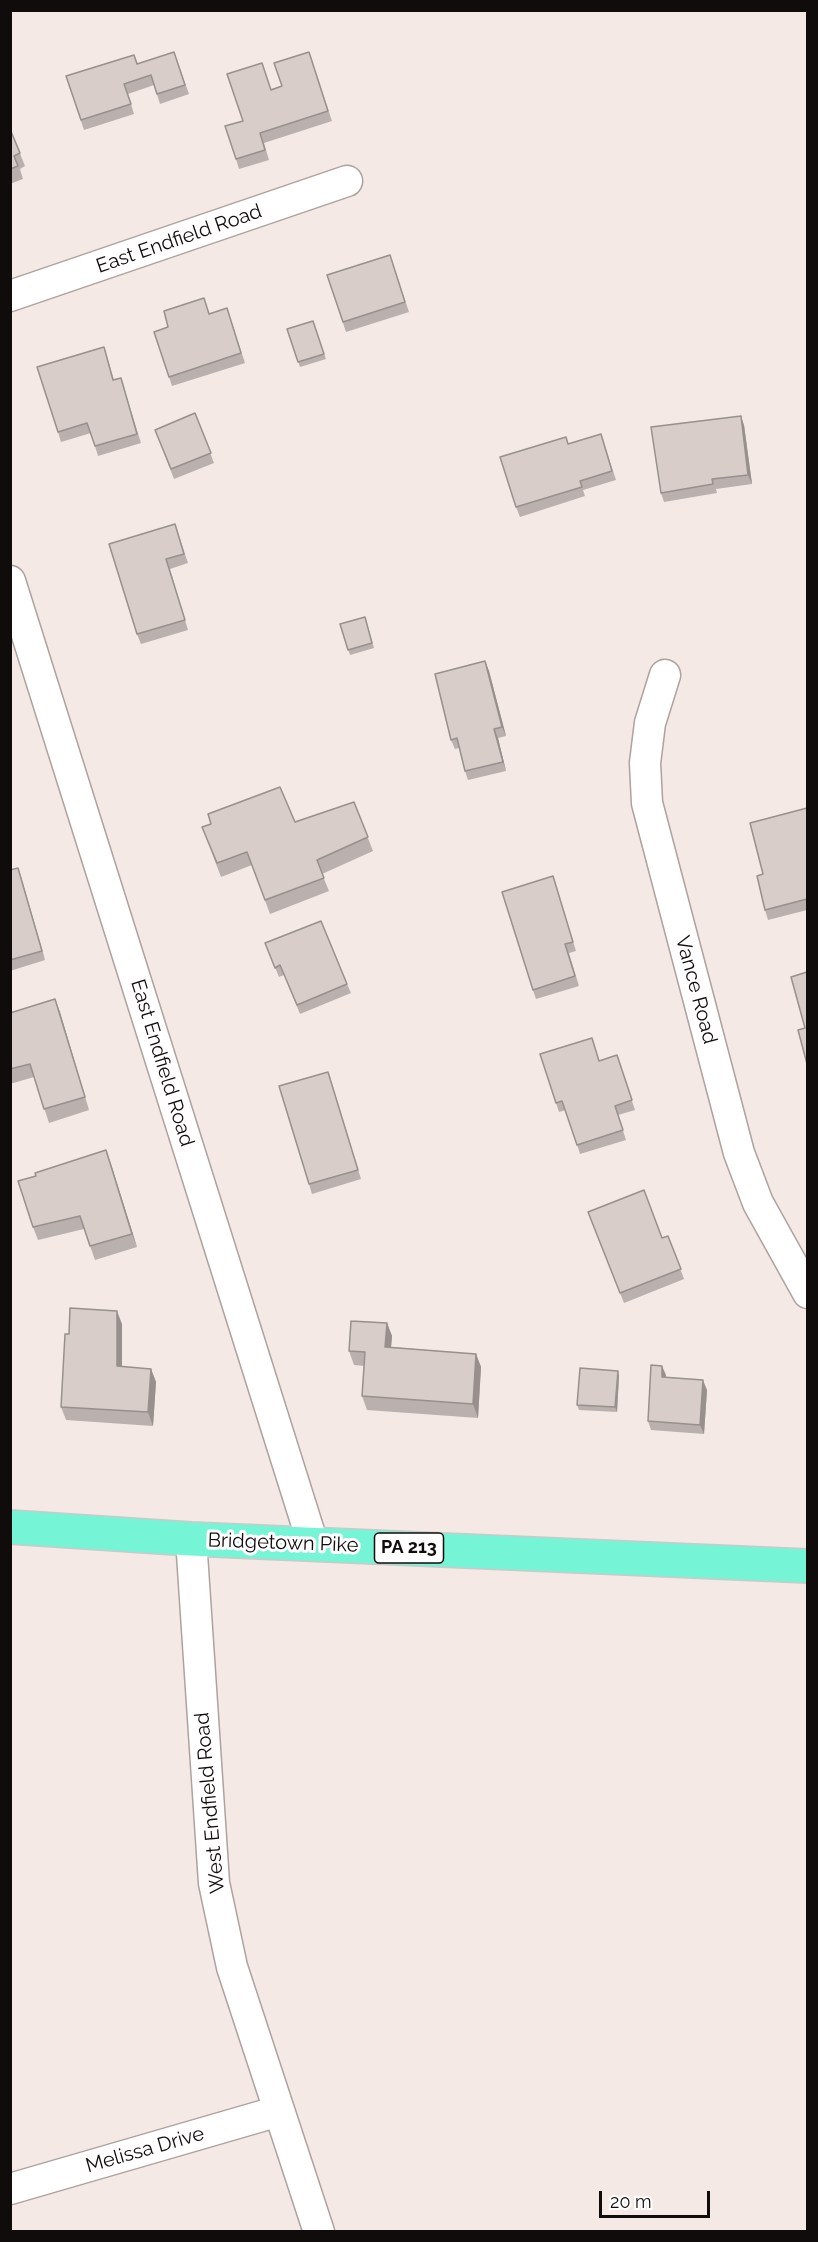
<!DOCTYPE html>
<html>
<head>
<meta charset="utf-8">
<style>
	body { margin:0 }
	#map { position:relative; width:818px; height:2242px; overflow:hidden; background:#f5e9e5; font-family:Raleway,sans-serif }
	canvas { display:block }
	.frame { position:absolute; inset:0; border:12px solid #100c0b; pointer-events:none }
	.scale { position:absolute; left:599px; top:2191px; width:111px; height:27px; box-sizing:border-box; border:3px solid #100c0b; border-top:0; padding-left:8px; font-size:18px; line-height:21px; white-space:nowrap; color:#100c0b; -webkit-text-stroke:4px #fff; paint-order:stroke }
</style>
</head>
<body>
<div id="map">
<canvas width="818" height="2242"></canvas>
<div class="frame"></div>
<div class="scale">20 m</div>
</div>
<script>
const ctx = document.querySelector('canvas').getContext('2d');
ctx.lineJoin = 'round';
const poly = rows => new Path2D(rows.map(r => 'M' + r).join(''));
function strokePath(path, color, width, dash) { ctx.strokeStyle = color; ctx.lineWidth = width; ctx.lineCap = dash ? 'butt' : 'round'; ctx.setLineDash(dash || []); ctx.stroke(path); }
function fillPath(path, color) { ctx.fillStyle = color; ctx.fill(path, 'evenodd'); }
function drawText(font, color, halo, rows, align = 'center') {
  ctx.font = font + ' Raleway,sans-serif'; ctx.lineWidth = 6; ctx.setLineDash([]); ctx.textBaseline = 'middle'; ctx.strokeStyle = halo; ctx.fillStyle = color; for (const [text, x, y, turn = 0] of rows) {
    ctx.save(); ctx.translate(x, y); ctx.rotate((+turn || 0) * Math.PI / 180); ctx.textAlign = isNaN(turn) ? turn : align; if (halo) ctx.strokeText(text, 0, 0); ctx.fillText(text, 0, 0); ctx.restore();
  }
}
const street = poly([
	[10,296,347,181],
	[10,581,313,1544],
	[665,675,650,723,645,763,647,803,739,1153,758,1203,808,1293],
	[191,1539,214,1883,232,1967,319,2232],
	[10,2189,279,2111]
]);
const primary = poly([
	[10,1527,191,1539,808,1566]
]);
strokePath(street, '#ada29f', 33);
strokePath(primary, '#cacac9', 36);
strokePath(street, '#fff', 30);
strokePath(primary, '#75f4d6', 33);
fillPath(poly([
	[174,52,189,94,160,104,154,85,128,94,134,114,84,130,66,76,134,55,138,64],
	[309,52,332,121,264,143,269,160,239,169,236,159,243,121,271,89,282,86],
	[10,129,25,166,20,169,23,179,10,184],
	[390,255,409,312,346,332,327,275],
	[227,308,245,363,172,386,154,332],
	[313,321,326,359,300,367,287,329],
	[107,357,114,380,121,378,141,443,98,456,91,433,61,442,58,432],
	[195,413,214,463,174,479,155,430],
	[744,425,752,484,716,489,717,493,664,502,661,493],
	[601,434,616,480,583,490,585,496,520,517,516,507,569,444],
	[175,524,188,563,170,569,188,630,141,644,137,634],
	[365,617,374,648,350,655,340,624],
	[485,661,489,671,506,736,498,738,506,771,468,780,465,771,459,748,455,749,451,740],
	[354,802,373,851,322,874,329,891,270,914,252,865,221,877,202,827,295,822],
	[807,810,807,910,768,920,765,910,763,874],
	[18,868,45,960,10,971,10,870],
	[553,876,576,951,569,953,579,986,536,999,533,990],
	[265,943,347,984,351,993,300,1014,284,975,279,977],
	[55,999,89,1110,49,1123,34,1077,10,1084,10,1013],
	[599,1061,620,1065,635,1110,618,1115,626,1140,580,1154,566,1110,559,1112,556,1103],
	[331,1081,361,1179,312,1194,309,1184],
	[106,1150,137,1247,95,1260,84,1229,38,1240,33,1227,36,1176],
	[588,1212,662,1238,668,1236,684,1279,624,1303],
	[387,1323,392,1336,391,1347,476,1354,481,1367,478,1418,367,1410,362,1396,364,1366,354,1365,349,1351],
	[122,1324,122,1367,151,1369,156,1382,153,1426,66,1420,61,1407,69,1334],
	[666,1375,666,1378,707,1390,704,1434,651,1430,648,1421],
	[619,1376,617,1412,579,1410,577,1405]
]), '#bab0ad');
fillPath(poly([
	[741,416,744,425,752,484,748,475],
	[485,661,489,671,506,736,502,727],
	[494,729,498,738,506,771,503,762],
	[18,868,21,877,45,960,42,951],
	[55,999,60,1012,89,1110,85,1097],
	[106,1150,111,1164,137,1247,132,1234],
	[117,1311,122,1324,122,1380,117,1366],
	[387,1323,392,1336,390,1360,385,1347],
	[476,1354,481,1367,478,1418,473,1404],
	[662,1366,666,1375,665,1387,662,1377],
	[151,1369,156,1382,153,1426,148,1412],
	[618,1371,619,1376,617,1412,615,1407],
	[703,1380,707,1390,704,1434,700,1425]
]), '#97908d');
const building = poly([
	[174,52,185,85,157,94,151,75,124,84,131,104,81,120,66,76,134,55,137,64,174,52],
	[309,52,328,111,260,133,265,150,236,159,225,126,243,121,227,74,262,63,271,90,282,86,274,63,309,52],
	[10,129,20,153,14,156,18,166,10,169,10,129],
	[390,255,405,302,343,322,327,275,390,255],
	[204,298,209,314,227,308,241,353,169,377,154,332,168,327,164,311,204,298],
	[313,321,324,354,298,362,287,329,313,321],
	[104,347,113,380,121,378,137,434,95,446,87,423,58,432,37,367,104,347],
	[195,413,211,453,171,469,155,430,195,413],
	[741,416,748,475,712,479,713,484,661,493,651,427,741,416],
	[601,434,612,471,580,481,582,487,516,507,500,457,566,437,568,444,601,434],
	[175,524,184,554,166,559,185,620,137,634,109,544,175,524],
	[365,617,372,643,348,650,340,624,365,617],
	[485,661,502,727,494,729,503,762,465,771,457,738,451,740,435,674,485,661],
	[280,787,295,822,354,802,368,837,317,860,324,878,265,900,247,852,217,863,202,827,211,824,208,814,280,787],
	[807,808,807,899,765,910,757,876,763,874,750,823,807,808],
	[18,868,42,951,10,960,10,870,18,868],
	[553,876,573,942,565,944,575,976,533,990,502,892,553,876],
	[321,921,347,984,297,1005,280,965,275,968,265,943,321,921],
	[807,972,807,1064,798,1030,805,1028,791,977,807,972],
	[55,999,85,1097,44,1109,30,1064,10,1069,10,1013,55,999],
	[592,1038,599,1061,617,1055,632,1100,615,1106,623,1130,577,1145,562,1101,556,1103,540,1054,592,1038],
	[328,1072,358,1170,309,1184,279,1086,328,1072],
	[106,1150,132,1234,90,1246,80,1216,33,1227,18,1181,36,1176,35,1173,106,1150],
	[644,1190,662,1238,668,1236,681,1269,620,1293,588,1212,644,1190],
	[70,1308,117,1311,117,1366,151,1369,148,1412,61,1407,65,1334,69,1334,70,1308],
	[351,1321,387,1323,385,1347,476,1354,473,1404,362,1396,365,1352,349,1351,351,1321],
	[651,1365,662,1366,662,1377,703,1380,700,1425,648,1421,651,1365],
	[580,1368,618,1371,615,1407,577,1405,580,1368]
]);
fillPath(building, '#d8cdc9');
strokePath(building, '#97908d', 1.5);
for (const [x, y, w] of [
	[409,1548,69]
]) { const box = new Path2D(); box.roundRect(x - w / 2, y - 15, w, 30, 4.5); ctx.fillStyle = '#fff'; ctx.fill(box); strokePath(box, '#100c0b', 1.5); }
drawText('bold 18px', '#100c0b', null, [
	["PA 213",409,1548]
]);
drawText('20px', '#100c0b', '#fff', [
	["East Endfield Road",179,239,-19],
	["Vance Road",696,990,75],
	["East Endfield Road",162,1063,73],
	["Bridgetown Pike",283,1543,2],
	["West Endfield Road",210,1803,-95],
	["Melissa Drive",145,2150,-16]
]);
</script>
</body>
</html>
